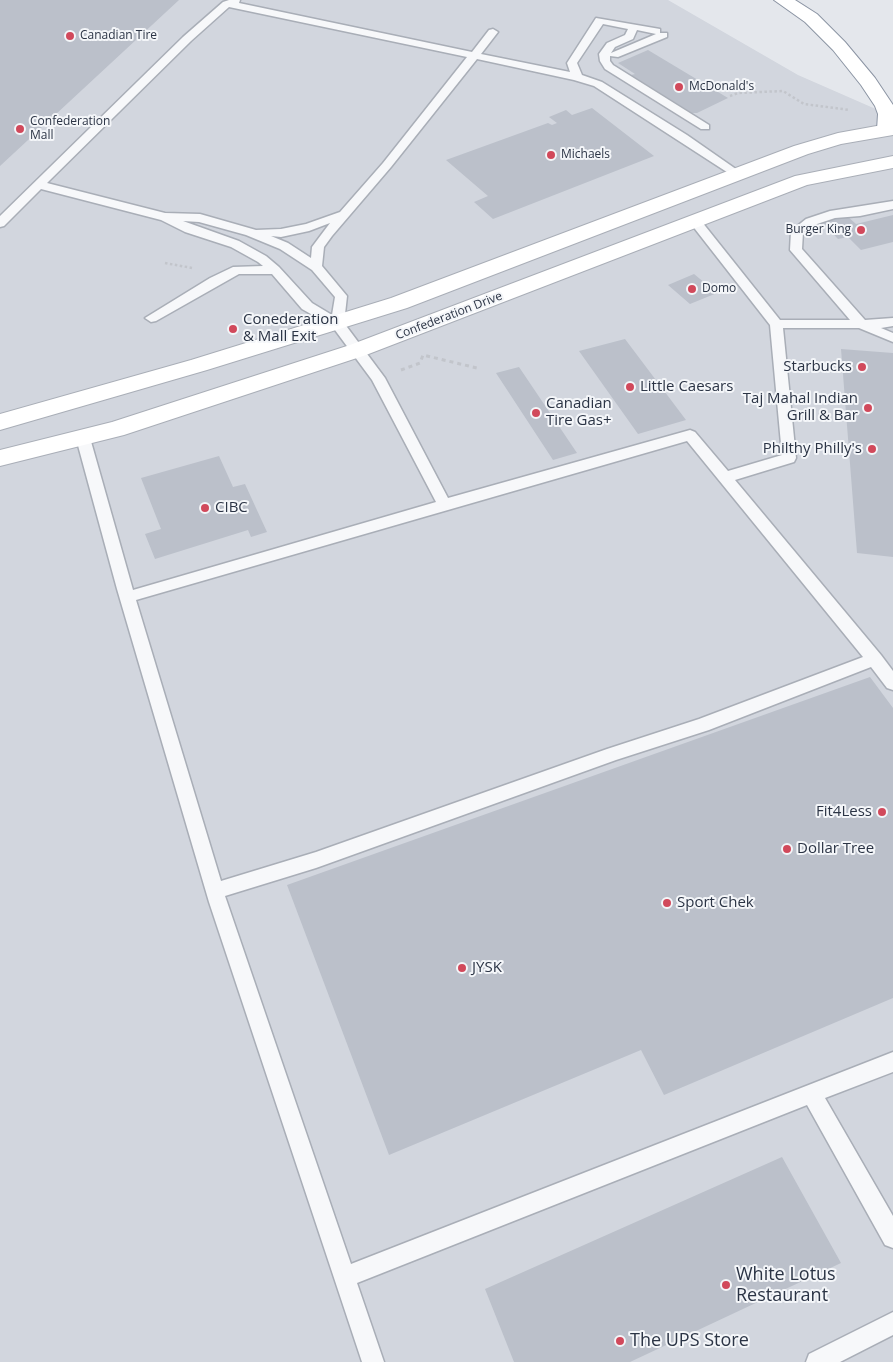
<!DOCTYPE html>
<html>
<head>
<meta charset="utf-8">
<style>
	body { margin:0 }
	canvas { display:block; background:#e4e7ec }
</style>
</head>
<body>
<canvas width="893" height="1362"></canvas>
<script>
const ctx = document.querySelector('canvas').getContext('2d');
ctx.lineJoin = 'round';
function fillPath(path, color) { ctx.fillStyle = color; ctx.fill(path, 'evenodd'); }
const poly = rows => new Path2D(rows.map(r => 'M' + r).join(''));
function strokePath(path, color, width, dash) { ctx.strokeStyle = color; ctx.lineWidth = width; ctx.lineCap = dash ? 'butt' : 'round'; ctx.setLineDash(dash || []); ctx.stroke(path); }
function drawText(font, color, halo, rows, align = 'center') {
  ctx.font = font + ' "Open Sans",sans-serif'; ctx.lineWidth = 4; ctx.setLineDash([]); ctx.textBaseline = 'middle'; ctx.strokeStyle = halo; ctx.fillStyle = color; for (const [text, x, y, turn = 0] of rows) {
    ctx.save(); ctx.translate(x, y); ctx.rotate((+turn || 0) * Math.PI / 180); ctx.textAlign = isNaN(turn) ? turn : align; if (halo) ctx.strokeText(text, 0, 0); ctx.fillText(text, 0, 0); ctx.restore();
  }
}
fillPath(poly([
	[0,0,668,0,798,75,878,110,893,125,893,1362,0,1362]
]), '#d2d6de');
fillPath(poly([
	[0,0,179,0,0,166],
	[648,50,728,98,697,113,692,113,631,75,635,74,618,63],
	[592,108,654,156,493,219,474,202,488,196,446,160,548,123,552,125,557,123,549,117,566,110,572,115],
	[893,215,893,242,861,250,848,237,838,239,822,222,847,216,856,224],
	[694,274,717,293,690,304,668,285],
	[625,339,686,420,638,434,579,351],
	[841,349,893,353,893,557,857,553],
	[519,367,577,453,553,460,496,373],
	[219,456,233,487,245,484,267,532,251,537,248,530,155,559,145,534,161,529,141,478],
	[870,677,893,708,893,998,664,1095,641,1050,389,1155,287,885],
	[782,1157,841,1263,630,1362,514,1362,485,1289]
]), '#bbc0ca');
const service = poly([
	[229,0,240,0,239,3,472,52,489,30,493,29,498,32,481,54,570,72,567,63,596,18,660,29,660,33,667,33,667,37,618,57,610,56,610,61,613,65,709,125,709,129,701,129,605,69,600,61,599,54,607,43,625,35,628,29,603,24,577,63,582,75,602,82,687,135,743,174,737,178,733,176,594,86,574,80,477,59,391,167,332,236,324,247,322,266,347,296,344,323,385,378,448,498,690,430,695,432,728,471,782,455,770,325,688,220,694,216,698,217,780,320,850,320,790,250,791,231,806,219,830,211,893,201,893,209,860,216,835,218,814,225,803,232,802,249,865,320,893,318,893,326,881,328,893,333,893,342,859,328,783,328,796,458,794,462,735,480,881,655,893,671,893,690,887,688,871,667,709,730,616,760,316,868,225,896,351,1264,893,1052,893,1072,825,1098,893,1216,893,1248,885,1245,807,1105,357,1283,384,1362,362,1362,209,902,117,589,76,438,83,433,90,438,133,590,436,502,372,380,332,326,302,309,272,274,239,274,156,321,151,322,145,318,210,278,233,267,263,266,258,262,231,247,185,232,161,220,41,189,4,226,0,227,0,216,183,37,223,2,229,0],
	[229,7,467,57,383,163,340,212,306,224,281,229,256,230,200,214,165,213,47,183,191,41,229,7],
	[637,30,656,34,611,53,615,47,633,39,637,30],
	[183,221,199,222,246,235,280,249,312,270,335,297,332,315,312,303,279,267,266,256,239,241,183,221],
	[330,223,312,247,311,258,288,243,271,236,281,237,309,231,330,223],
	[687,441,863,657,699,719,607,749,316,852,221,881,136,600,687,441],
	[893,1312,893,1335,840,1362,806,1362,809,1354,893,1312]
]);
const secondary = poly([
	[893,123,893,135,841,144,808,154,407,308,207,370,0,430,0,414,191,360,391,298,794,146,838,133,893,123],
	[893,156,893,168,807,185,366,355,124,435,0,466,0,450,112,422,350,345,795,176,893,156]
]);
const trunk = poly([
	[774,0,795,0,817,14,845,42,875,78,893,105,893,134,880,134,877,130,878,114,875,106,861,85,833,50,805,22,774,0]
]);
strokePath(service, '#a9aeb7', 3);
strokePath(secondary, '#a9aeb7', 2);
strokePath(trunk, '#8b94a3', 2);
strokePath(poly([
	[730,96,738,93,783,91,804,104,850,110],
	[165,263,192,268]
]), '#c2c5cb', 2.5, [2.5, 2.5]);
strokePath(poly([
	[401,370,420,363,423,355,477,368]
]), '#c2c5cb', 3, [4, 4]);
fillPath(service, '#f7f8fa');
fillPath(secondary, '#fff');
fillPath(trunk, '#fff');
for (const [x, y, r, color] of [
	[70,36,5,"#d1495b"],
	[679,87,5,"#d1495b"],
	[20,129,5,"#d1495b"],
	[551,155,5,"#d1495b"],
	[861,230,5,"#d1495b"],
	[692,289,5,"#d1495b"],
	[233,329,5,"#d1495b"],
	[862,367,5,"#d1495b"],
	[630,387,5,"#d1495b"],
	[868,408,5,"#d1495b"],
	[536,413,5,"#d1495b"],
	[872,449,5,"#d1495b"],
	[205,508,5,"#d1495b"],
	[882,812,5,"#d1495b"],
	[787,849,5,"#d1495b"],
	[667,903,5,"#d1495b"],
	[462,968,5,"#d1495b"],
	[726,1285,5,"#d1495b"],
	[620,1341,5,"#d1495b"]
]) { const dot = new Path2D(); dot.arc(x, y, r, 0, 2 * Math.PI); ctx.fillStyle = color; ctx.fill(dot); strokePath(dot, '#f4f6f9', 2); }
drawText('12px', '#2b3445', '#f4f6f9', [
	["Canadian Tire",80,36],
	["McDonald's",689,87],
	["Confederation",30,122],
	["Mall",30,136],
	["Michaels",561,155],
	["Burger King",851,230,"right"],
	["Domo",702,289]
], 'left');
drawText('12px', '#2b3445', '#f4f6f9', [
	["Confederation Drive",449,316,-21]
]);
drawText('15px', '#2b3445', '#f4f6f9', [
	["Conederation",243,320],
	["& Mall Exit",243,337],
	["Starbucks",852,367,"right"],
	["Little Caesars",640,387],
	["Taj Mahal Indian",858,399,"right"],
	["Grill & Bar",858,416,"right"],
	["Canadian",546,404],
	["Tire Gas+",546,421],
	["Philthy Philly's",862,449,"right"],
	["CIBC",215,508],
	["Fit4Less",872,812,"right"],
	["Dollar Tree",797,849],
	["Sport Chek",677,903],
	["JYSK",472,968]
], 'left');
drawText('18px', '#2b3445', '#f4f6f9', [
	["White Lotus",736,1275],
	["Restaurant",736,1296],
	["The UPS Store",630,1341]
], 'left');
</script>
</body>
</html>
